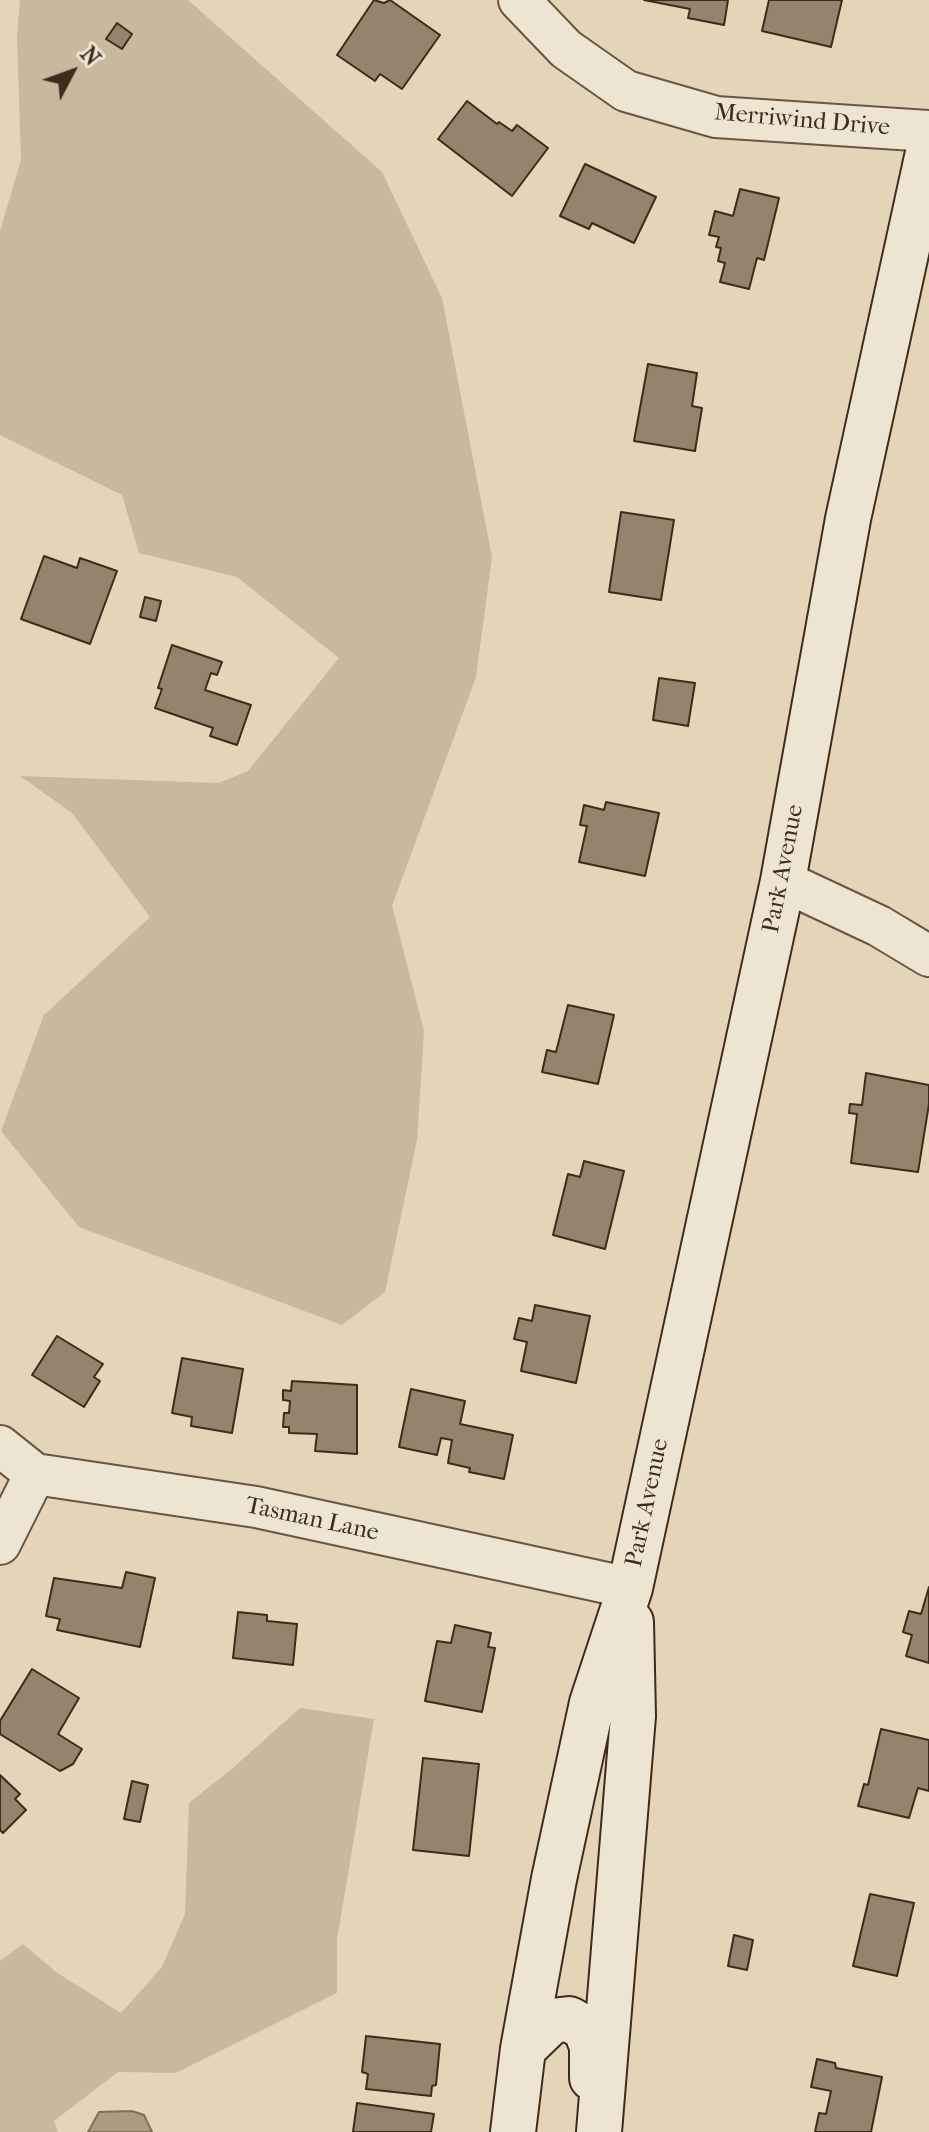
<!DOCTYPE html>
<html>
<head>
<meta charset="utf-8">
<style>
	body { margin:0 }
	#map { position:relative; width:929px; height:2132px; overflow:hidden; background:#e4d5b8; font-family:"IM FELL French Canon",serif }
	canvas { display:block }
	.north { position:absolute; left:32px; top:32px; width:80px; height:80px; -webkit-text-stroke:6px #ede4d1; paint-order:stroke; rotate:49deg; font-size:22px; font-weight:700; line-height:32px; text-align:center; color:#3e2b1b }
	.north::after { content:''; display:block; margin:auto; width:28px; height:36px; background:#3e2b1b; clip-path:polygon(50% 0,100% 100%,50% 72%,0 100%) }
</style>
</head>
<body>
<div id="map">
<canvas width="929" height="2132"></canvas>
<div class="north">N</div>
</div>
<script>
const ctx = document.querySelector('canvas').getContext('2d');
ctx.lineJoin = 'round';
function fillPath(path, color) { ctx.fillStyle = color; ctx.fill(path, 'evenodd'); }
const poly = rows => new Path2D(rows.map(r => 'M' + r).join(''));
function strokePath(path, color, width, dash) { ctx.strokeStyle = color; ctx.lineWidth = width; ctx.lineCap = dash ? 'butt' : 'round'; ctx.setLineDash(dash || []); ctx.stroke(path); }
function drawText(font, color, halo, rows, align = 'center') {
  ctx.font = font + ' "IM FELL French Canon",serif'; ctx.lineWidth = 7; ctx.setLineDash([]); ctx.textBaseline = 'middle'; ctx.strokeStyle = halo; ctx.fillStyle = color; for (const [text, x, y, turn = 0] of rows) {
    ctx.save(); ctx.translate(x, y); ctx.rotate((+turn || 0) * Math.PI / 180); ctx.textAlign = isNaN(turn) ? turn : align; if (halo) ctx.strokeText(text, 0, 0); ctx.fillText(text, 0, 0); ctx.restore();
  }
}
fillPath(poly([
	[20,0,188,0,382,172,442,298,492,557,476,677,392,906,424,1031,417,1140,385,1292,342,1325,79,1227,1,1131,44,1015,150,917,72,813,20,776,219,783,248,771,339,658,237,577,139,553,122,495,0,435,0,231,21,160,17,36],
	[300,1708,374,1719,337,1940,337,1993,176,2073,118,2072,54,2121,58,2132,0,2132,0,1961,23,1944,56,1972,121,2013,162,1967,185,1914,189,1803,234,1767]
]), '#c8b89d');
const water = poly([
	[132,2111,144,2115,152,2132,88,2132,99,2112,132,2111]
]);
fillPath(water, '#ac9b83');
strokePath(water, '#806e59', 2);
const building = poly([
	[374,0,384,3,390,0,440,35,402,89,380,74,375,81,337,55,374,0],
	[644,0,728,0,724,25,688,18,690,9,644,0],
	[769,0,842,0,831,47,762,31,769,0],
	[117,23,132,34,122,49,106,39,117,23],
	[467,101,497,124,499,122,512,131,517,125,548,148,512,196,438,139,467,101],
	[585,164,656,197,634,243,592,223,589,229,560,216,585,164],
	[740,189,779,198,764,260,757,258,749,289,720,282,725,263,718,261,721,248,716,247,719,237,709,235,715,211,733,216,740,189],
	[648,364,697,373,692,406,702,408,695,451,634,441,648,364],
	[621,512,674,520,661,600,609,592,621,512],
	[44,556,77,568,80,558,117,571,90,644,21,619,44,556],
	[145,597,161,601,156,621,140,617,145,597],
	[172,645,222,662,217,675,211,673,205,690,251,705,237,745,210,736,213,728,155,708,162,689,158,688,172,645],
	[659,678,695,683,688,726,653,720,659,678],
	[606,802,659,813,645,876,579,862,587,826,580,825,584,805,604,810,606,802],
	[568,1005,614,1015,598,1084,542,1072,547,1050,556,1052,568,1005],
	[866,1073,929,1085,929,1104,918,1172,851,1163,857,1114,849,1113,850,1104,862,1105,866,1073],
	[584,1161,624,1171,605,1249,553,1235,568,1174,580,1177,584,1161],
	[535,1305,590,1316,576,1383,521,1371,527,1342,514,1339,519,1318,532,1321,535,1305],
	[57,1336,103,1364,94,1377,100,1381,84,1407,32,1375,57,1336],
	[182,1358,243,1369,232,1433,191,1426,192,1417,172,1413,182,1358],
	[292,1381,357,1385,357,1454,315,1451,317,1434,289,1433,289,1427,283,1427,284,1413,289,1413,290,1401,283,1400,283,1390,291,1391,292,1381],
	[411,1389,465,1401,460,1424,513,1435,504,1479,469,1472,470,1468,448,1463,452,1440,441,1438,437,1455,399,1447,411,1389],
	[126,1572,155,1578,140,1647,57,1630,60,1619,46,1616,54,1578,122,1588,126,1572],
	[929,1587,929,1663,906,1656,912,1635,903,1632,909,1611,921,1614,929,1587],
	[238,1612,267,1615,267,1621,297,1624,293,1665,233,1658,238,1612],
	[455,1625,491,1633,488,1647,495,1648,482,1712,425,1701,437,1641,451,1643,455,1625],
	[32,1669,79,1698,58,1734,82,1749,73,1764,60,1771,0,1734,0,1721,32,1669],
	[881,1729,929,1740,929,1791,918,1788,909,1818,858,1806,864,1784,868,1785,881,1729],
	[423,1758,479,1764,469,1856,413,1850,423,1758],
	[0,1775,20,1794,15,1799,26,1810,3,1833,0,1830,0,1775],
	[132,1781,148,1785,140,1822,124,1819,132,1781],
	[870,1894,914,1903,897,1976,853,1966,870,1894],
	[734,1935,753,1940,747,1970,728,1966,734,1935],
	[366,2036,440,2044,436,2085,432,2086,431,2096,366,2089,368,2074,362,2072,366,2036],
	[817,2059,835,2063,836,2068,882,2077,871,2132,815,2132,819,2113,826,2114,831,2091,811,2087,817,2059],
	[357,2103,434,2114,431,2132,353,2132,357,2103]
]);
fillPath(building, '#94836d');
strokePath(building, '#3e2b1b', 2);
const street = poly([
	[519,0,566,49,626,91,716,117,929,131],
	[783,881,879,926,929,956],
	[0,1446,35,1474,256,1507,630,1588],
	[0,1544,35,1474]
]);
const secondary = poly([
	[523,2049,552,2021,569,2019,585,2028,592,2046,592,2078],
	[513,2132,523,2049,554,1879,592,1703,630,1588,783,881,848,519,929,148],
	[599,2132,633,1716,631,1622]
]);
strokePath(street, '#685642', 44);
strokePath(secondary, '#3e2b1b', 48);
strokePath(street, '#ede4d1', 40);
strokePath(secondary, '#ede4d1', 44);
drawText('24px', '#3e2b1b', '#ede4d1', [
	["Merriwind Drive",802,121,5],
	["Park Avenue",784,869,-79],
	["Park Avenue",648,1503,-78],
	["Tasman Lane",312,1520,12]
]);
</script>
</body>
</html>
